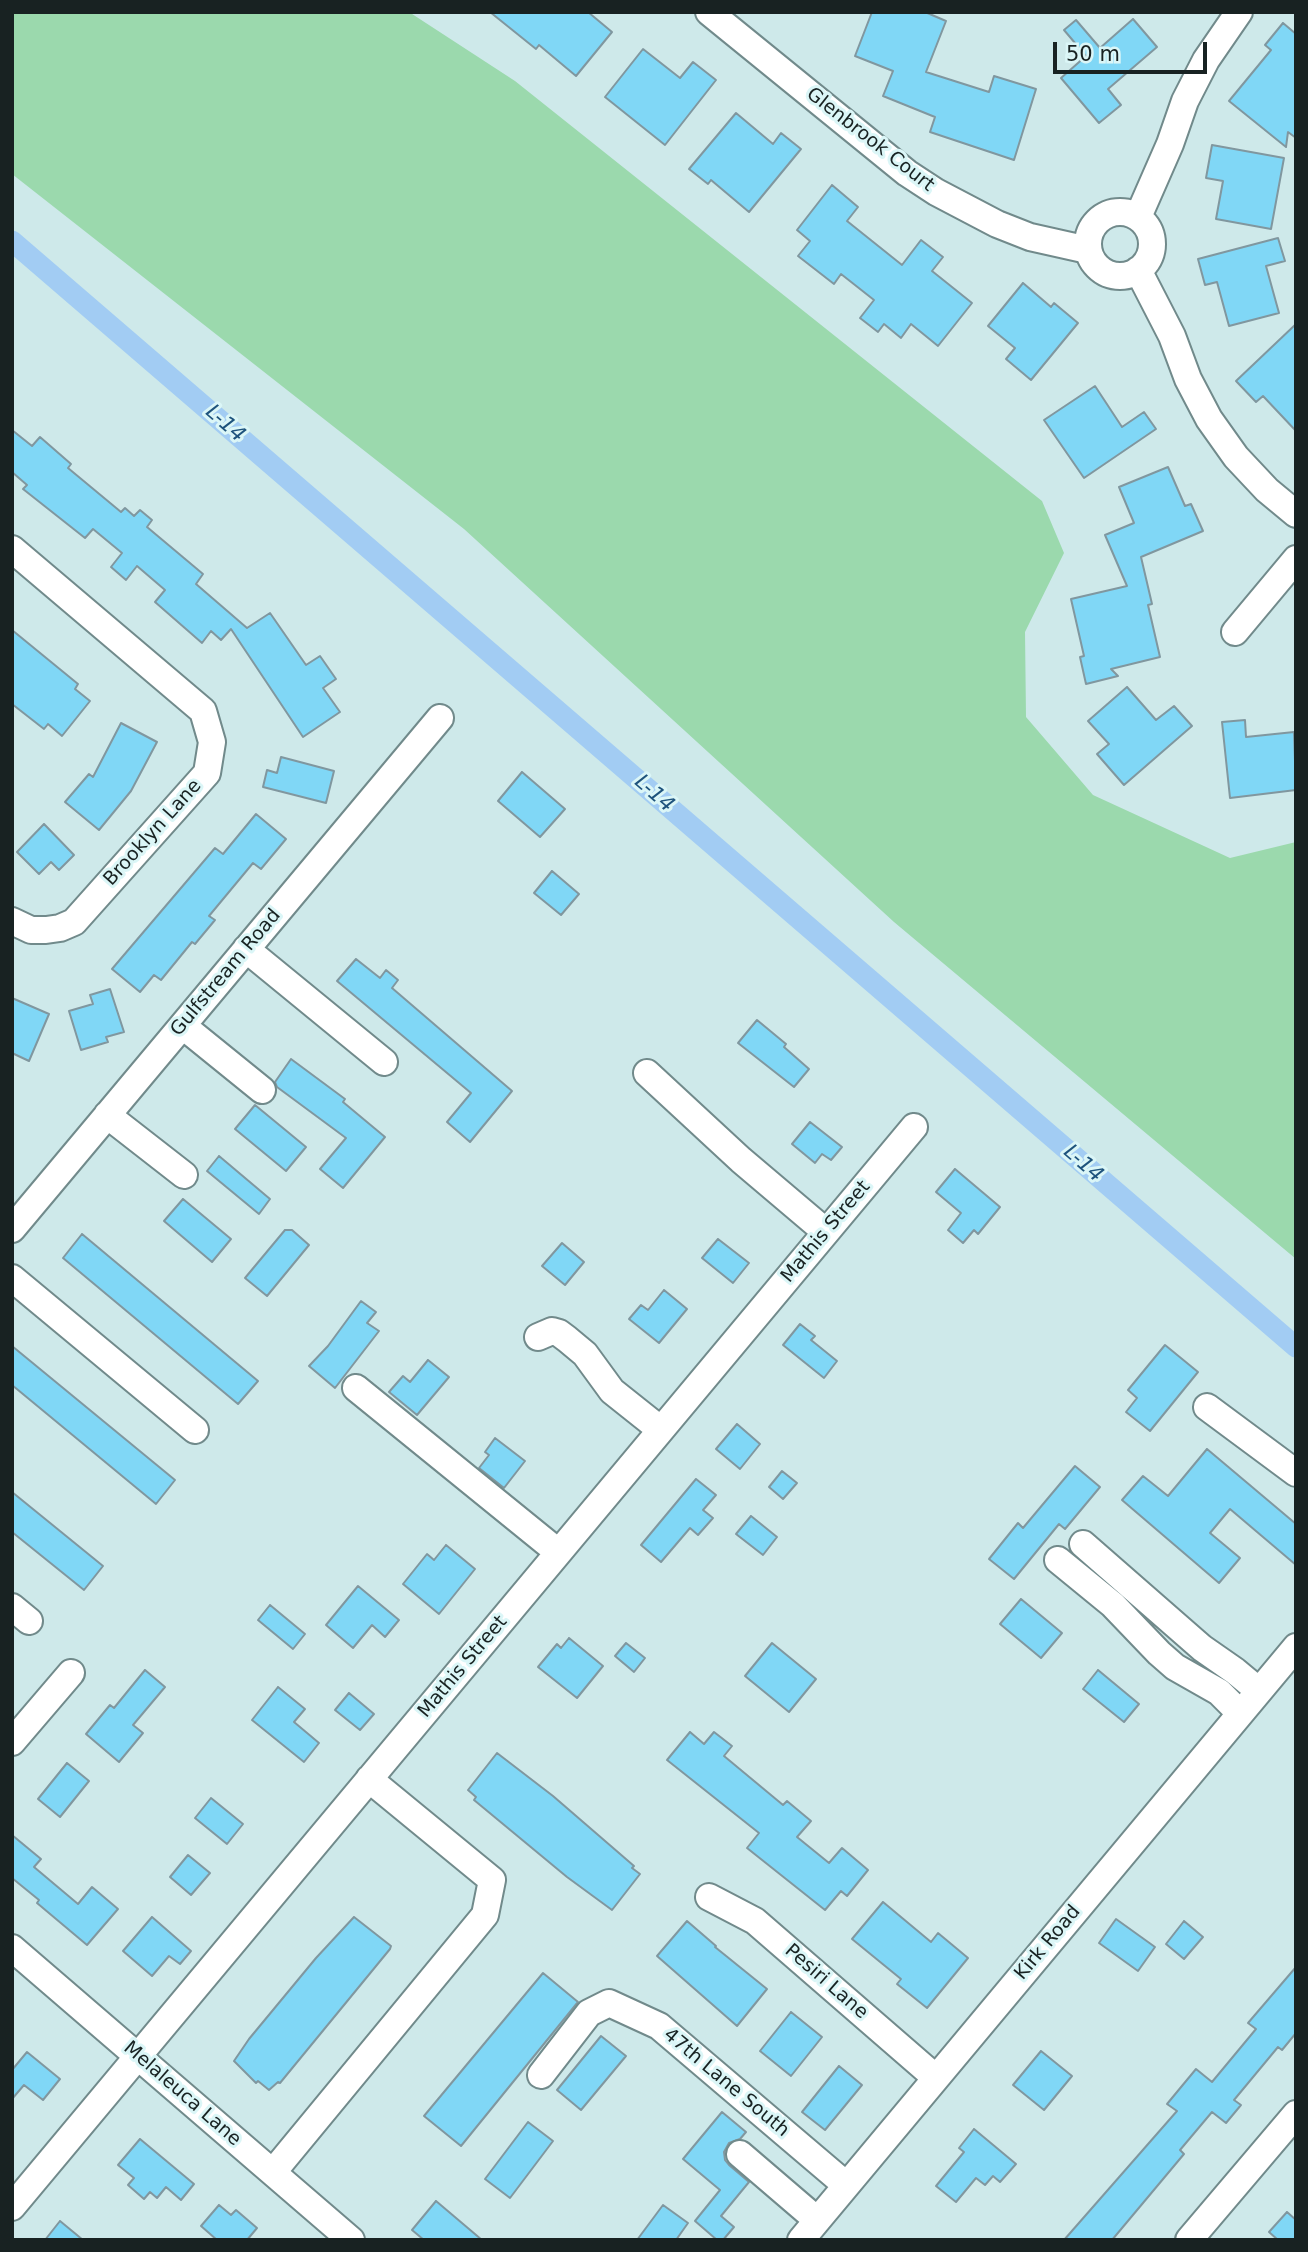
<!DOCTYPE html>
<html>
<head>
<meta charset="utf-8">
<style>
	body { margin:0 }
	#map { position:relative; width:1308px; height:2252px; overflow:hidden; background:#cee9ea; font-family:"DejaVu Sans",sans-serif }
	canvas { display:block }
	.frame { position:absolute; inset:0; border:14px solid #182222; pointer-events:none }
	.scale { position:absolute; left:1053px; top:42px; width:154px; height:32px; box-sizing:border-box; border:4px solid #182222; border-top:0; padding-left:9px; font-size:21px; line-height:24px; white-space:nowrap; color:#182222; -webkit-text-stroke:5px #dbf6f7; paint-order:stroke }
</style>
</head>
<body>
<div id="map">
<canvas width="1308" height="2252"></canvas>
<div class="frame"></div>
<div class="scale">50 m</div>
</div>
<script>
const ctx = document.querySelector('canvas').getContext('2d');
ctx.lineJoin = 'round';
function fillPath(path, color) { ctx.fillStyle = color; ctx.fill(path, 'evenodd'); }
const poly = rows => new Path2D(rows.map(r => 'M' + r).join(''));
function strokePath(path, color, width, dash) { ctx.strokeStyle = color; ctx.lineWidth = width; ctx.lineCap = dash ? 'butt' : 'round'; ctx.setLineDash(dash || []); ctx.stroke(path); }
function drawText(font, color, halo, rows, align = 'center') {
  ctx.font = font + ' "DejaVu Sans",sans-serif'; ctx.lineWidth = 6; ctx.setLineDash([]); ctx.textBaseline = 'middle'; ctx.strokeStyle = halo; ctx.fillStyle = color; for (const [text, x, y, turn = 0] of rows) {
    ctx.save(); ctx.translate(x, y); ctx.rotate((+turn || 0) * Math.PI / 180); ctx.textAlign = isNaN(turn) ? turn : align; if (halo) ctx.strokeText(text, 0, 0); ctx.fillText(text, 0, 0); ctx.restore();
  }
}
fillPath(poly([
	[12,12,409,12,515,81,1042,501,1064,553,1025,632,1026,717,1093,795,1230,858,1296,842,1296,1259,894,922,464,529,12,174]
]), '#9bd9ad');
strokePath(poly([
	[12,241,1296,1347]
]), '#a2ccf3', 21);
const building = poly([
	[490,12,588,12,612,32,576,76,539,45,536,49,490,12],
	[872,12,925,12,946,21,926,72,989,92,994,76,1036,89,1014,160,930,132,935,117,883,96,893,71,855,56,872,12],
	[1133,19,1157,47,1108,89,1121,105,1099,123,1061,78,1086,56,1064,30,1076,20,1100,48,1133,19],
	[1283,23,1296,34,1296,138,1288,132,1286,147,1229,101,1271,50,1265,45,1283,23],
	[643,49,680,78,693,62,716,80,665,145,605,97,643,49],
	[736,113,773,144,781,133,801,149,749,212,711,180,708,184,689,169,736,113],
	[1212,145,1284,158,1271,229,1216,219,1223,181,1206,178,1212,145],
	[832,185,858,207,847,221,902,265,921,240,943,257,932,271,972,303,938,346,911,324,901,338,884,324,878,332,860,318,874,300,841,274,834,284,798,256,810,241,797,230,832,185],
	[1278,238,1285,261,1266,266,1279,313,1229,326,1217,282,1205,285,1198,259,1278,238],
	[1023,283,1051,307,1054,303,1078,323,1031,380,1006,359,1015,348,988,326,1023,283],
	[1296,324,1296,431,1263,396,1256,402,1236,381,1296,324],
	[1095,386,1122,427,1144,412,1156,429,1084,478,1044,420,1095,386],
	[12,430,32,446,40,437,71,464,68,468,121,512,125,508,134,516,140,510,152,520,147,527,203,574,196,584,247,628,270,613,306,665,320,656,336,679,323,688,340,712,303,737,231,629,221,640,211,631,202,643,155,602,165,590,137,566,126,580,111,567,122,553,93,529,85,538,23,489,27,485,12,472,12,430],
	[1168,467,1185,506,1191,504,1203,531,1141,557,1152,604,1148,605,1160,657,1111,669,1118,676,1086,684,1080,657,1084,656,1071,599,1127,586,1105,535,1134,523,1119,487,1168,467],
	[12,630,78,684,75,689,90,701,62,736,48,724,44,729,12,704,12,630],
	[1127,687,1156,720,1174,706,1192,726,1124,785,1097,754,1109,744,1088,721,1127,687],
	[1245,720,1246,737,1294,732,1296,790,1230,798,1222,722,1245,720],
	[121,723,157,742,131,791,99,830,65,802,89,774,93,777,121,723],
	[281,757,334,771,326,803,263,787,267,770,277,773,281,757],
	[522,772,565,809,540,837,498,801,522,772],
	[256,814,286,839,261,869,253,863,209,916,215,920,195,944,192,942,161,980,154,975,140,992,112,969,215,848,223,854,256,814],
	[44,824,74,855,59,870,51,862,39,874,17,852,44,824],
	[552,871,579,894,561,915,534,893,552,871],
	[356,959,380,978,386,970,398,980,392,988,512,1091,470,1142,447,1122,471,1093,337,981,356,959],
	[110,989,124,1032,106,1037,108,1042,81,1050,69,1011,93,1004,90,995,110,989],
	[12,998,49,1014,29,1061,12,1053,12,998],
	[757,1020,786,1044,784,1047,809,1069,794,1087,738,1043,757,1020],
	[291,1059,345,1099,343,1102,385,1137,343,1188,320,1169,346,1138,277,1087,275,1082,291,1059],
	[255,1105,306,1147,286,1171,235,1129,255,1105],
	[810,1122,842,1147,831,1160,822,1154,815,1163,792,1144,810,1122],
	[219,1156,270,1199,259,1214,207,1171,219,1156],
	[955,1169,1000,1207,978,1234,974,1230,963,1243,948,1230,961,1213,936,1192,955,1169],
	[183,1199,231,1239,212,1262,164,1221,183,1199],
	[285,1230,292,1230,309,1245,267,1296,245,1278,285,1230],
	[82,1234,258,1381,238,1404,63,1258,82,1234],
	[718,1239,749,1263,733,1283,702,1258,718,1239],
	[562,1243,584,1262,565,1285,542,1266,562,1243],
	[664,1290,687,1309,659,1343,629,1319,641,1305,648,1310,664,1290],
	[361,1301,376,1312,367,1323,379,1331,335,1388,309,1366,328,1346,361,1301],
	[800,1324,815,1336,811,1340,837,1361,824,1378,783,1345,800,1324],
	[1165,1345,1198,1372,1150,1431,1126,1412,1137,1398,1128,1390,1165,1345],
	[12,1346,175,1480,156,1504,12,1385,12,1346],
	[428,1360,449,1377,417,1415,389,1392,403,1376,410,1382,428,1360],
	[737,1424,760,1444,740,1469,716,1449,737,1424],
	[495,1438,525,1461,504,1488,479,1468,489,1455,485,1452,495,1438],
	[1207,1449,1296,1524,1296,1565,1230,1509,1210,1533,1240,1558,1219,1583,1122,1500,1143,1476,1168,1496,1207,1449],
	[1075,1466,1100,1487,1065,1529,1059,1524,1014,1579,989,1559,1018,1523,1023,1528,1075,1466],
	[782,1471,797,1483,783,1499,769,1487,782,1471],
	[696,1479,716,1495,703,1510,713,1518,698,1535,690,1528,661,1562,641,1545,696,1479],
	[12,1492,103,1566,84,1590,12,1532,12,1492],
	[751,1516,777,1537,763,1555,736,1534,751,1516],
	[446,1545,475,1569,439,1614,403,1584,427,1554,434,1560,446,1545],
	[358,1586,399,1620,385,1637,372,1625,353,1648,326,1625,358,1586],
	[1021,1599,1062,1633,1041,1658,1000,1624,1021,1599],
	[270,1605,305,1634,293,1649,258,1620,270,1605],
	[569,1638,603,1666,577,1698,538,1667,557,1644,561,1648,569,1638],
	[626,1643,645,1658,634,1672,615,1656,626,1643],
	[772,1643,816,1679,789,1712,745,1676,772,1643],
	[145,1670,165,1687,133,1725,143,1733,119,1762,86,1734,110,1705,114,1708,145,1670],
	[1098,1670,1139,1704,1124,1722,1083,1689,1098,1670],
	[278,1687,305,1709,294,1722,319,1743,304,1762,252,1720,278,1687],
	[349,1693,374,1714,360,1730,335,1710,349,1693],
	[690,1732,704,1744,714,1732,732,1746,724,1756,783,1805,787,1801,811,1821,797,1837,829,1863,842,1848,868,1870,847,1896,841,1891,825,1910,747,1848,759,1833,667,1760,690,1732],
	[497,1753,553,1796,634,1866,632,1868,640,1874,612,1910,567,1877,474,1800,476,1797,468,1790,497,1753],
	[67,1763,89,1781,60,1817,38,1799,67,1763],
	[211,1798,243,1824,227,1844,195,1818,211,1798],
	[12,1835,41,1859,34,1867,78,1904,92,1887,118,1909,87,1945,37,1903,39,1900,12,1878,12,1835],
	[188,1855,210,1873,191,1895,170,1877,188,1855],
	[883,1902,931,1942,938,1933,968,1958,927,2008,897,1984,901,1979,852,1939,883,1902],
	[152,1917,191,1951,180,1964,169,1956,152,1976,123,1951,152,1917],
	[354,1917,391,1946,390,1949,280,2083,278,2082,269,2090,258,2081,256,2083,234,2061,249,2039,316,1958,354,1917],
	[1116,1919,1155,1947,1138,1971,1099,1943,1116,1919],
	[687,1921,716,1946,715,1947,767,1989,737,2026,657,1956,687,1921],
	[1184,1921,1203,1937,1184,1959,1166,1944,1184,1921],
	[1296,1967,1296,2033,1282,2050,1278,2047,1234,2100,1241,2105,1226,2123,1212,2112,1180,2150,1184,2154,1112,2240,1064,2240,1177,2111,1167,2104,1196,2069,1212,2082,1256,2029,1248,2023,1296,1967],
	[543,1973,578,2002,461,2146,424,2116,543,1973],
	[791,2012,822,2037,791,2076,760,2051,791,2012],
	[601,2036,626,2056,581,2110,557,2090,601,2036],
	[1041,2051,1072,2076,1044,2110,1013,2085,1041,2051],
	[27,2052,60,2079,43,2100,24,2085,12,2099,12,2070,27,2052],
	[839,2066,862,2085,825,2130,802,2112,839,2066],
	[722,2112,746,2132,740,2139,729,2143,724,2152,725,2160,729,2165,749,2182,721,2216,734,2227,723,2240,717,2240,695,2221,720,2190,683,2159,722,2112],
	[528,2122,553,2141,510,2198,485,2179,528,2122],
	[974,2129,1016,2164,1000,2182,993,2176,985,2185,976,2178,956,2202,936,2186,964,2152,959,2148,974,2129],
	[140,2139,194,2184,181,2200,166,2187,157,2198,150,2192,144,2199,128,2185,134,2178,118,2165,140,2139],
	[436,2201,482,2240,424,2240,412,2230,436,2201],
	[219,2205,231,2215,236,2210,257,2228,247,2240,217,2240,201,2226,219,2205],
	[663,2205,688,2223,676,2240,637,2240,663,2205],
	[1287,2212,1296,2220,1296,2240,1278,2240,1269,2232,1287,2212],
	[60,2221,83,2240,45,2240,60,2221]
]);
fillPath(building, '#80d7f6');
strokePath(building, '#80979f', 2);
const minor = poly([
	[709,12,907,173,936,192,997,224,1030,237,1088,250],
	'1088 244a32 32 0 1 1 64 0a32 32 0 1 1-64 0Z',
	[1138,217,1170,144,1185,101,1206,60,1239,12],
	[1138,270,1172,336,1188,379,1209,419,1236,457,1267,490,1296,514],
	[12,549,203,711,212,742,207,773,74,922,60,928,46,930,31,930,12,921],
	[1235,632,1296,559],
	[246,949,384,1062],
	[183,1026,262,1090],
	[647,1073,741,1160,826,1232],
	[107,1115,184,1175],
	[12,1229,440,718],
	[12,1278,195,1430],
	[538,1337,552,1331,559,1333,567,1339,585,1354,612,1391,661,1430],
	[356,1388,558,1552],
	[1207,1407,1296,1473],
	[1083,1544,1202,1648,1235,1671,1259,1691],
	[1058,1560,1113,1605,1159,1653,1175,1667,1219,1692,1240,1713],
	[12,1607,29,1621],
	[12,1742,71,1673],
	[709,1897,755,1921,936,2078],
	[12,1948,351,2240],
	[541,2075,589,2013,609,2003,659,2026,846,2185],
	[740,2154,817,2220],
	[273,2172,485,1915,492,1880,369,1779],
	[12,2207,914,1127],
	[801,2240,1296,1647],
	[1189,2240,1296,2114]
]);
strokePath(minor, '#718a8b', 30);
strokePath(minor, '#fff', 26);
drawText('19px', '#182222', '#dbf6f7', [
	["Glenbrook Court",870,140,38],
	["Brooklyn Lane",153,833,-48],
	["Gulfstream Road",226,973,-50],
	["Mathis Street",826,1232,-50],
	["Mathis Street",463,1667,-50],
	["Kirk Road",1048,1943,-50],
	["Pesiri Lane",826,1982,41],
	["47th Lane South",726,2083,40],
	["Melaleuca Lane",182,2094,41]
]);
drawText('italic 21px', '#1e537d', '#dbf6f7', [
	["L-14",225,424,41],
	["L-14",654,794,41],
	["L-14",1083,1164,41]
]);
</script>
</body>
</html>
